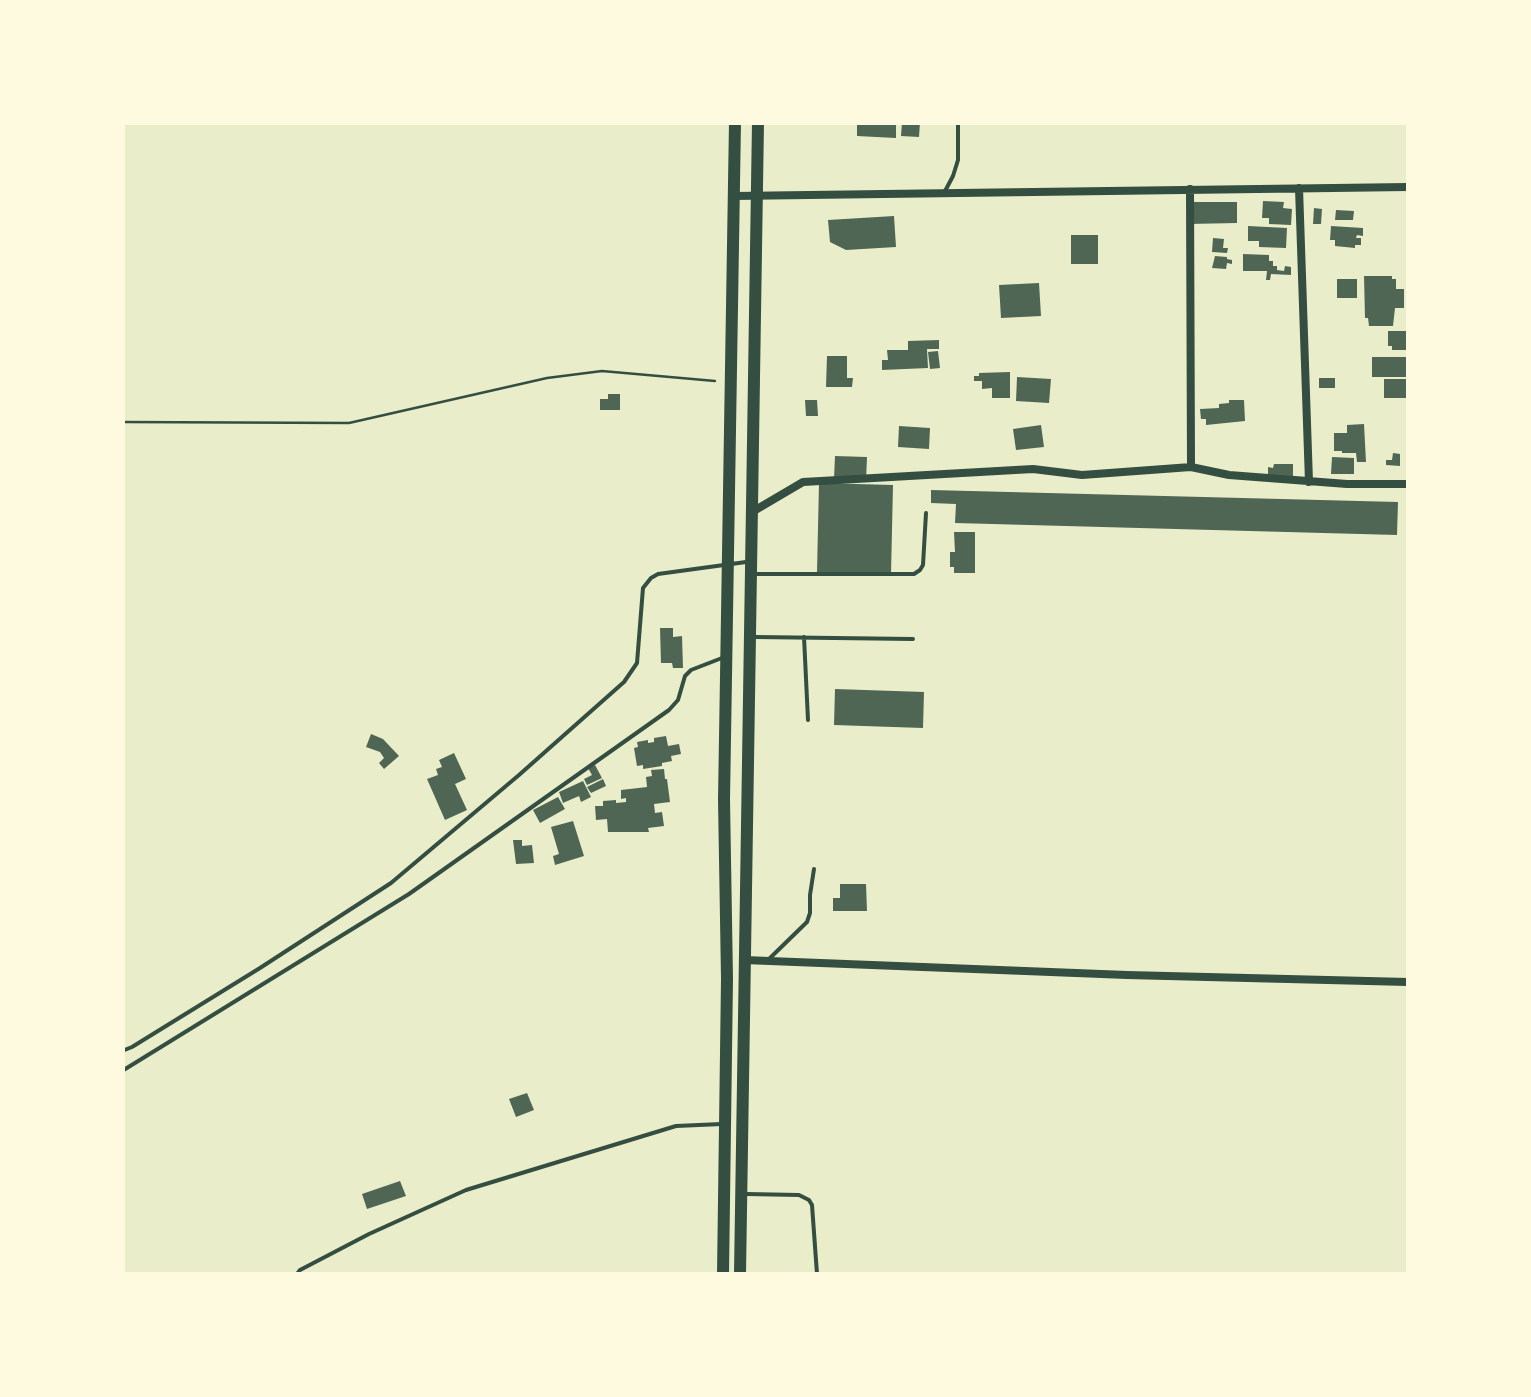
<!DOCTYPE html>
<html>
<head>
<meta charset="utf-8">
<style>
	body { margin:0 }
	#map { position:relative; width:1531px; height:1397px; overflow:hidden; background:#e9edc9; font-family:"Roboto Condensed",sans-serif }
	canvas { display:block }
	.frame { position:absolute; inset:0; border:125px solid #fefae0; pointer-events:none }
</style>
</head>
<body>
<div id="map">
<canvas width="1531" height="1397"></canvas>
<div class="frame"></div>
</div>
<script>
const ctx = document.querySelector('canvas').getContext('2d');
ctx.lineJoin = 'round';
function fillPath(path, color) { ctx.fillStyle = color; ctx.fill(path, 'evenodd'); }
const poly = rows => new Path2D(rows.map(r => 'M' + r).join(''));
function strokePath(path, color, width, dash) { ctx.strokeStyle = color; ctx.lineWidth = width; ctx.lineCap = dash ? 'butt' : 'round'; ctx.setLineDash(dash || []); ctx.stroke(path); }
fillPath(poly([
	[857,122,896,122,896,138,857,136],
	[902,122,920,122,919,137,901,136],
	[1263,201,1284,202,1283,208,1292,209,1291,225,1269,224,1269,218,1262,218],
	[1189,202,1237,202,1237,223,1189,224],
	[1314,208,1322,209,1321,224,1313,224],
	[1336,210,1354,211,1353,220,1335,220],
	[894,216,896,247,846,250,830,242,828,220],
	[1248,226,1287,228,1286,248,1259,247,1259,241,1248,241],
	[1331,226,1363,228,1363,236,1357,235,1356,238,1361,238,1361,245,1355,245,1355,248,1335,246,1335,240,1330,240],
	[1071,235,1098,235,1098,264,1071,264],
	[1213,238,1224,239,1223,248,1228,248,1227,253,1212,252],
	[1243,254,1269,255,1269,261,1273,261,1273,266,1277,266,1277,270,1284,271,1285,266,1291,267,1291,275,1271,274,1270,280,1266,280,1267,271,1243,271],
	[1215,256,1227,257,1227,259,1232,260,1232,264,1227,263,1226,269,1212,268],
	[1364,276,1392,276,1392,279,1396,279,1396,289,1404,289,1404,308,1395,308,1393,326,1369,326,1368,318,1365,318],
	[1337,279,1357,279,1357,298,1337,298],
	[1039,283,1041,316,1001,318,999,285],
	[1388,331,1408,331,1408,350,1392,350,1392,346,1388,346],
	[939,340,939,349,927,349,928,368,882,370,882,360,888,360,887,350,908,350,908,341],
	[938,351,940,368,930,369,928,352],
	[827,356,847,356,847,378,853,378,852,387,826,387],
	[1372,357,1408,357,1408,377,1372,377],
	[1010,372,1010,398,992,398,992,388,982,389,982,381,974,381,974,376,979,376,979,373],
	[1017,377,1051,379,1049,403,1016,401],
	[1319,378,1335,378,1335,388,1319,388],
	[1384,379,1408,379,1408,398,1384,398],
	[608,394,620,394,620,410,600,410,600,399,608,399],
	[805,400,817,400,818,416,806,416],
	[1229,400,1244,400,1245,421,1206,425,1206,419,1201,419,1200,409,1219,408,1219,404,1229,403],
	[1364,424,1366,462,1357,462,1356,453,1342,453,1342,451,1334,451,1334,433,1347,433,1347,425],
	[1041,425,1044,447,1016,450,1013,429],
	[899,426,930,428,929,449,898,447],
	[1393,453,1400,454,1400,466,1386,465,1386,460,1392,460],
	[835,456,867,457,866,481,834,479],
	[1332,457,1354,458,1354,474,1331,474],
	[1274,464,1293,464,1293,480,1268,479,1268,467,1273,468],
	[819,483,893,485,891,574,817,572],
	[931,490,1398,502,1397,535,955,523,956,504,931,503],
	[954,532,975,532,975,573,954,573,954,567,950,567,950,552,955,552],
	[660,628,673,628,673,637,682,636,683,668,673,668,672,663,661,663],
	[835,689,924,692,923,728,834,725],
	[371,734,383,739,399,756,384,769,379,763,384,758,380,752,366,747],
	[666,736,668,746,679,744,681,754,671,756,672,761,662,763,662,766,643,769,643,765,637,766,634,748,638,747,637,742,648,740,648,743,654,742,654,738],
	[454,753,466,779,455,784,467,810,445,820,427,779,438,775,436,769,442,767,439,760],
	[595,765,602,778,587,785,584,779,592,775,588,768],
	[664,769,665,779,667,779,670,802,654,804,655,813,662,812,664,826,648,828,649,832,608,832,607,819,596,820,595,806,603,806,603,801,616,800,616,803,626,802,626,798,621,799,621,790,647,787,646,777,652,776,651,770],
	[603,779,606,786,591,793,587,787],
	[583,781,591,797,581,802,579,796,563,803,559,792],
	[558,797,565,809,540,823,533,810],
	[573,821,584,856,555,865,553,856,559,854,551,827],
	[513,840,522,840,522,846,532,845,534,863,516,864],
	[840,884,866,884,867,911,833,911,833,898,840,898],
	[527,1093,534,1110,516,1117,509,1099],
	[400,1181,406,1196,367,1209,362,1194]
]), '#4f6655');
strokePath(poly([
	[122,422,349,423,547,378,602,371,715,381]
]), '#344e41', 2.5);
strokePath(poly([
	[944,193,953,176,958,160,958,122],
	[755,574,914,574,920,570,923,565,926,513],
	[755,637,913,639],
	[804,637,808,720],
	[770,958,807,922,810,913,810,895,814,869],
	[122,1051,132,1047,260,968,391,883,519,775,624,682,637,663,643,588,651,578,658,574,746,562],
	[122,1071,409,894,669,710,678,700,685,676,691,670,722,658],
	[746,1194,799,1195,809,1200,812,1205,817,1274],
	[297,1274,300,1270,369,1234,466,1190,676,1126,722,1124]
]), '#344e41', 4);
strokePath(poly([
	[1299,188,1309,482],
	[1190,189,1191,467],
	[734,196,1408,187],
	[752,512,803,482,1033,469,1082,475,1191,467,1229,475,1347,484,1408,484],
	[744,960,1127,975,1408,982]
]), '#344e41', 8);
strokePath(poly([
	[723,1274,727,979,724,799,735,122],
	[740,1274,758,122]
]), '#344e41', 12);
</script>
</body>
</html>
